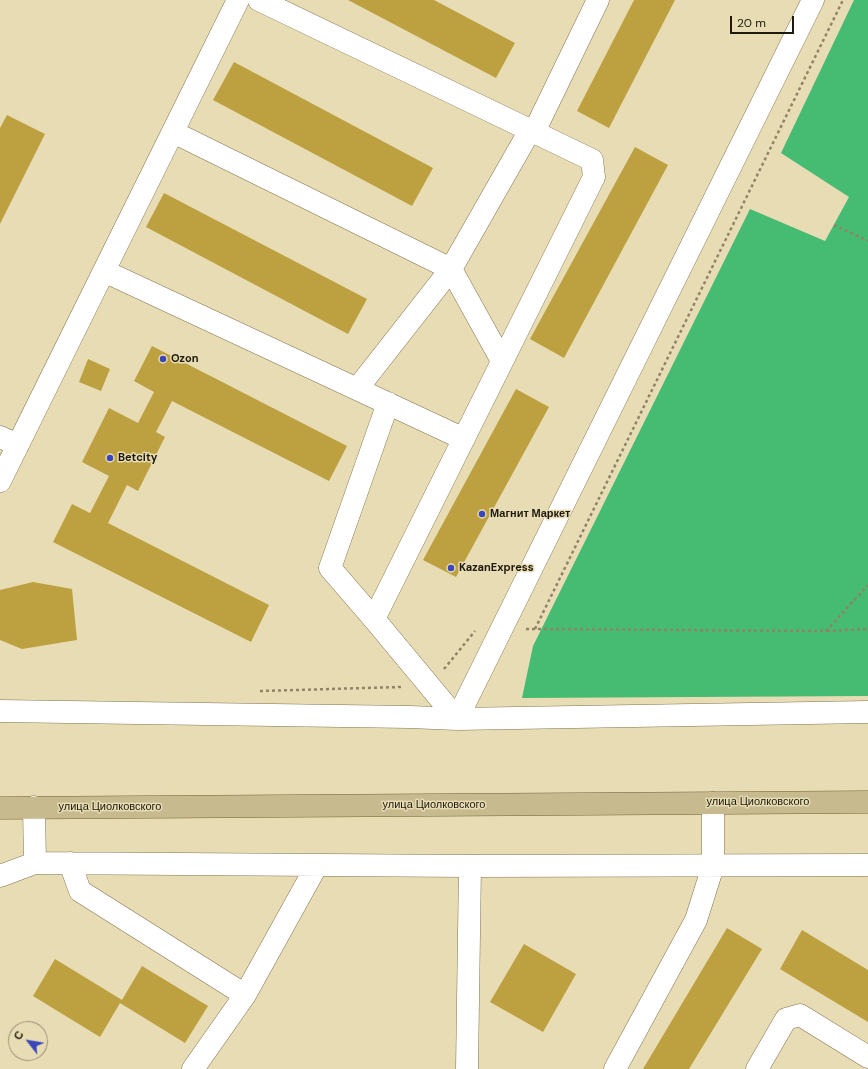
<!DOCTYPE html>
<html>
<head>
<meta charset="utf-8">
<style>
	body { margin:0 }
	#map { position:relative; width:868px; height:1069px; overflow:hidden; background:#e8dcb5; font-family:"DM Sans",sans-serif }
	canvas { display:block }
	.north { position:absolute; left:8px; top:1021px; width:40px; height:40px; box-sizing:border-box; background:#e8dcb5; border:1px solid #978e71; border-radius:50%; rotate:301deg; font-size:11px; font-weight:700; line-height:16px; text-align:center; color:#1e1a0b }
	.north::after { content:''; display:block; margin:auto; width:14px; height:18px; background:#3a46b9; clip-path:polygon(50% 0,100% 100%,50% 72%,0 100%) }
	.scale { position:absolute; left:730px; top:16px; width:64px; height:18px; box-sizing:border-box; border:2px solid #1e1a0b; border-top:0; padding-left:5px; font-size:12px; line-height:14px; white-space:nowrap; color:#1e1a0b; -webkit-text-stroke:3px #e8dcb5; paint-order:stroke }
</style>
</head>
<body>
<div id="map">
<canvas width="868" height="1069"></canvas>
<div class="north">С</div>
<div class="scale">20 m</div>
</div>
<script>
const ctx = document.querySelector('canvas').getContext('2d');
ctx.lineJoin = 'round';
function fillPath(path, color) { ctx.fillStyle = color; ctx.fill(path, 'evenodd'); }
const poly = rows => new Path2D(rows.map(r => 'M' + r).join(''));
function strokePath(path, color, width, dash) { ctx.strokeStyle = color; ctx.lineWidth = width; ctx.lineCap = dash ? 'butt' : 'round'; ctx.setLineDash(dash || []); ctx.stroke(path); }
function drawText(font, color, halo, rows, align = 'center') {
  ctx.font = font + ' "DM Sans",sans-serif'; ctx.lineWidth = 3; ctx.setLineDash([]); ctx.textBaseline = 'middle'; ctx.strokeStyle = halo; ctx.fillStyle = color; for (const [text, x, y, turn = 0] of rows) {
    ctx.save(); ctx.translate(x, y); ctx.rotate((+turn || 0) * Math.PI / 180); ctx.textAlign = isNaN(turn) ? turn : align; if (halo) ctx.strokeText(text, 0, 0); ctx.fillText(text, 0, 0); ctx.restore();
  }
}
fillPath(poly([
	[854,0,868,0,868,696,522,698,533,646,750,209,825,241,849,197,781,153]
]), '#46bb72');
fillPath(poly([
	[348,0,434,0,515,43,496,78],
	[634,0,675,0,609,128,577,111],
	[234,62,433,168,412,206,213,100],
	[7,115,45,134,0,224,0,128],
	[635,147,668,165,564,358,530,339],
	[164,193,367,299,348,334,146,227],
	[152,346,347,446,329,481,172,401,156,432,165,437,138,491,127,485,108,523,269,605,251,642,53,542,72,504,90,513,109,476,82,462,109,408,138,423,154,392,134,381],
	[88,359,110,369,101,391,79,382],
	[516,389,549,407,456,577,423,560],
	[33,582,72,589,77,640,22,649,0,640,0,590],
	[727,928,762,949,689,1069,643,1069],
	[802,930,868,970,868,1022,780,969],
	[524,944,576,974,543,1032,490,1002],
	[55,959,122,1000,142,966,208,1006,185,1043,120,1003,100,1037,33,996]
]), '#bda03f');
const minor = poly([
	[259,0,534,132,598,0],
	[173,132,451,269,502,361],
	[104,271,464,439],
	[357,389,451,269,525,139],
	[0,437,18,445],
	[0,481,238,0],
	[374,619,330,568,388,403],
	[0,711,410,717,457,719,868,712],
	[457,719,813,0],
	[457,719,374,619,594,177,592,160,534,132],
	[34,807,35,863],
	[70,863,80,891,245,995],
	[0,876,35,863,470,866,868,865],
	[193,1069,245,995,317,865],
	[467,1069,470,866],
	[615,1069,696,920,713,866,713,803],
	[757,1069,786,1019,800,1015,868,1057]
]);
const major = poly([
	[0,808,868,802]
]);
strokePath(minor, '#807551', 23);
strokePath(major, '#746431', 23);
strokePath(poly([
	[834,225,868,241],
	[526,629,826,631,868,585],
	[535,629,843,0],
	[827,631,868,629],
	[444,669,475,631],
	[260,691,401,687]
]), '#8e8569', 2.5, [3, 3]);
strokePath(minor, '#fff', 22);
strokePath(major, '#c7ba8f', 22);
for (const [x, y, r, color] of [
	[163,359,4,"#3a46b9"],
	[110,458,4,"#3a46b9"],
	[482,514,4,"#3a46b9"],
	[451,568,4,"#3a46b9"]
]) { const dot = new Path2D(); dot.arc(x, y, r, 0, 2 * Math.PI); ctx.fillStyle = color; ctx.fill(dot); strokePath(dot, '#e8dcb5', 1.5); }
drawText('bold 11px', '#1e1a0b', '#e8dcb5', [
	["Ozon",171,359],
	["Betcity",118,458],
	["Магнит Маркет",490,514],
	["KazanExpress",459,568]
], 'left');
drawText('11px', '#1e1a0b', '#e8dcb5', [
	["улица Циолковского",758,802],
	["улица Циолковского",434,805],
	["улица Циолковского",110,807]
]);
</script>
</body>
</html>
